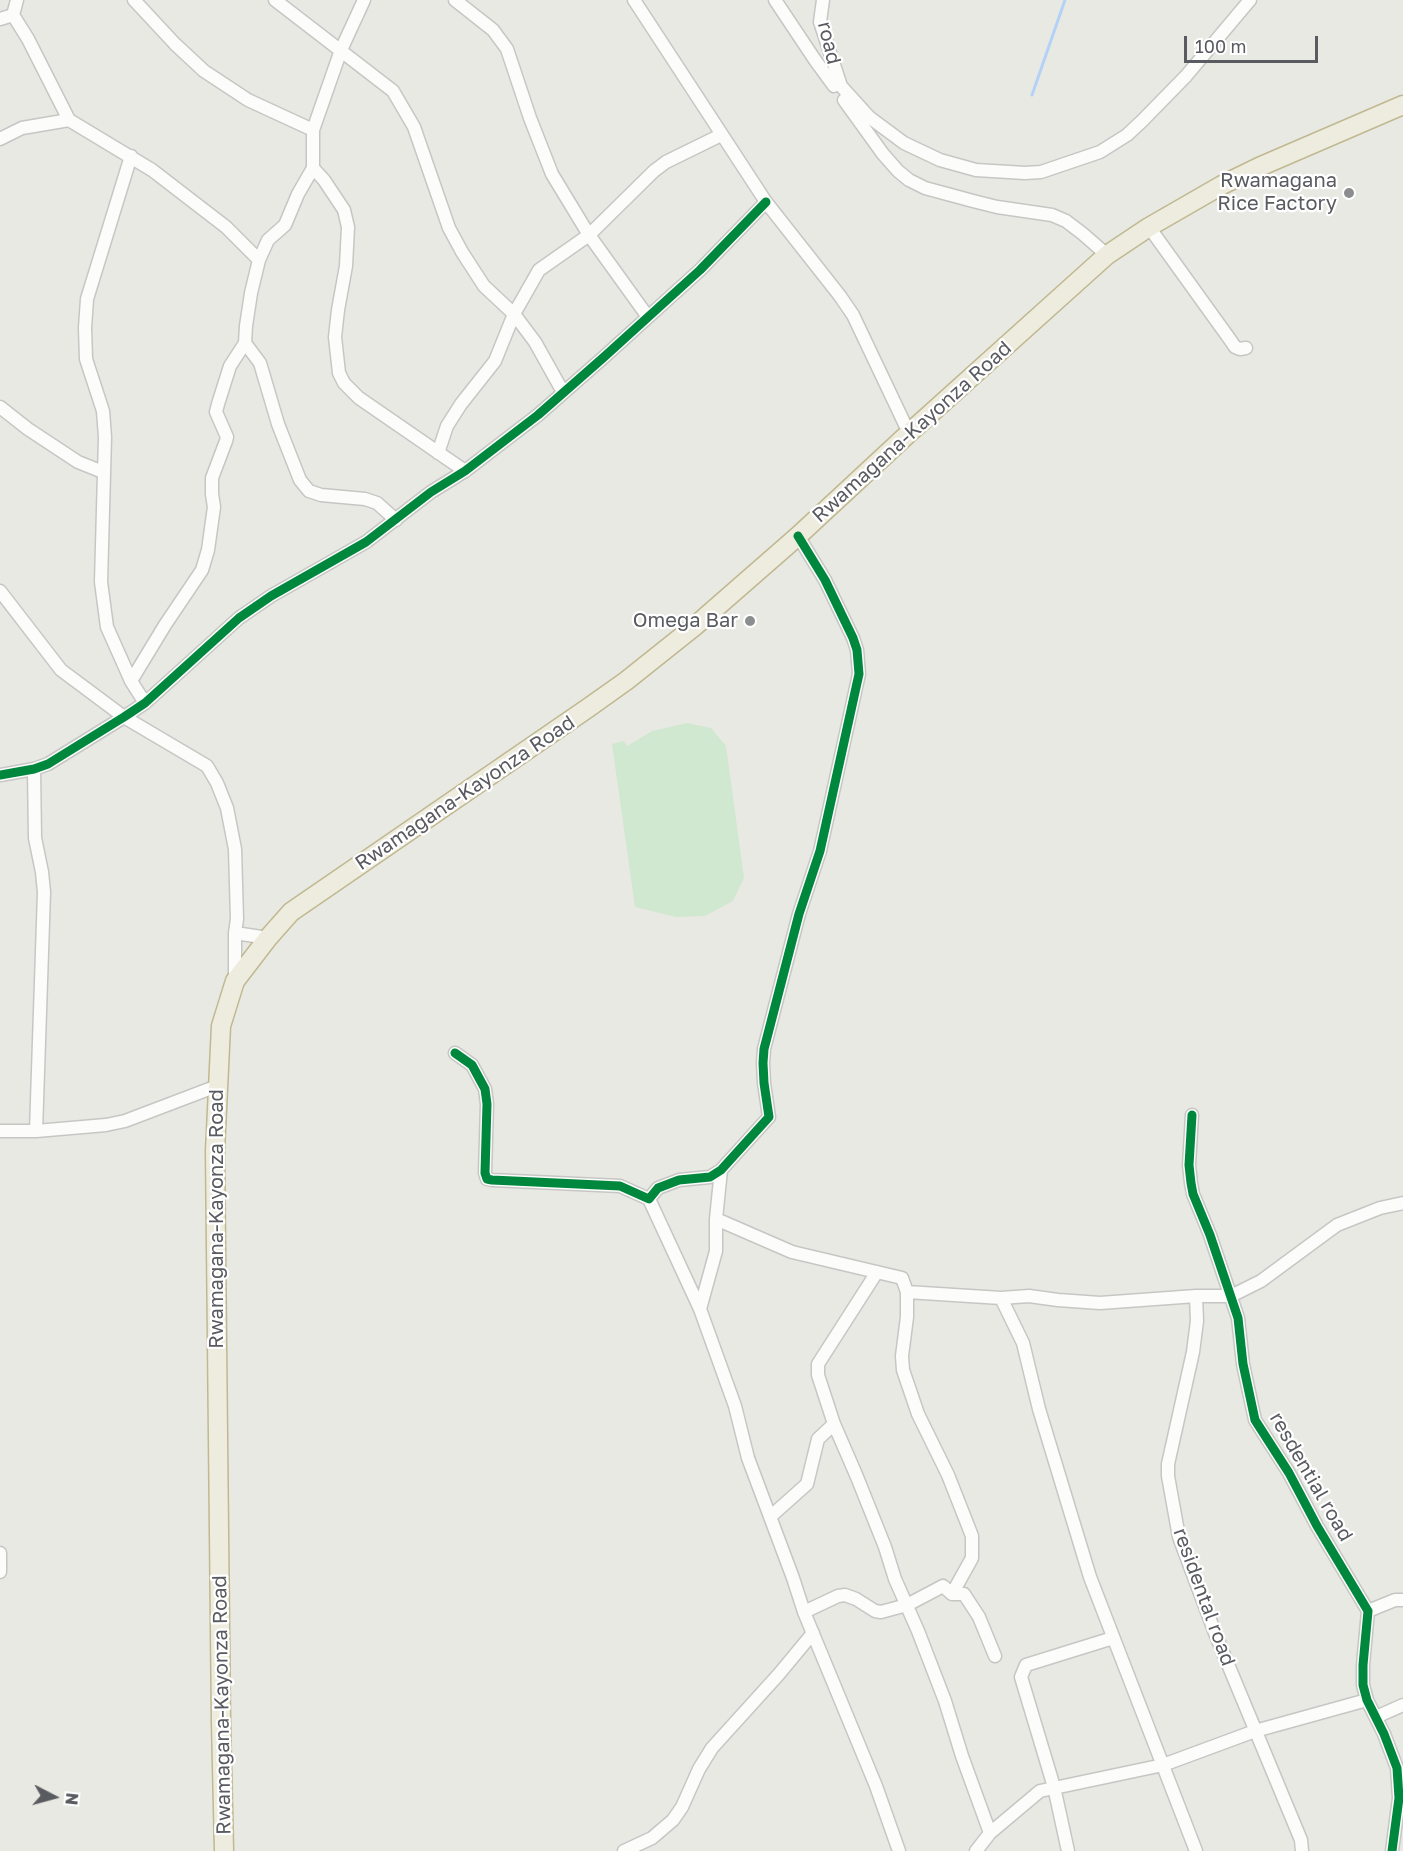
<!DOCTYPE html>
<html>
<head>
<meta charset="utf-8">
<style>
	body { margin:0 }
	#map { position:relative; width:1403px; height:1851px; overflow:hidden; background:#e9e9e3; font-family:"Golos Text",sans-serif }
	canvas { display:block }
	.north { position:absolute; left:24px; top:1767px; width:60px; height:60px; -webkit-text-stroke:4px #fff; paint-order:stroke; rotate:96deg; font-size:16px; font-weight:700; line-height:24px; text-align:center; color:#595b61 }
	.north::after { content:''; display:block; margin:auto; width:21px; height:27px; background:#595b61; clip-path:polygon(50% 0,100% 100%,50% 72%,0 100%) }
	.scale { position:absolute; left:1184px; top:36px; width:134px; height:27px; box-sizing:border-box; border:3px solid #595b61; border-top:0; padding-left:8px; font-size:18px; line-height:21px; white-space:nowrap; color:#595b61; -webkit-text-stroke:4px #fff; paint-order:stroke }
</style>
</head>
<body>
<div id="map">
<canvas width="1403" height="1851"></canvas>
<div class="north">N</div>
<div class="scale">100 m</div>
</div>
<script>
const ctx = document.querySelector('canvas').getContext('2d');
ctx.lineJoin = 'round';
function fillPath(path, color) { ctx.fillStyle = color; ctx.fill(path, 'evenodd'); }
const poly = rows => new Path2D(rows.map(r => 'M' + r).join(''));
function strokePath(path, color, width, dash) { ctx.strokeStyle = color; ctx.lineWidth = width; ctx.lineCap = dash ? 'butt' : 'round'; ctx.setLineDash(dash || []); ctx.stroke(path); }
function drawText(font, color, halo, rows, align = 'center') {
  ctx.font = font + ' "Golos Text",sans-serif'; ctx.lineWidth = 4.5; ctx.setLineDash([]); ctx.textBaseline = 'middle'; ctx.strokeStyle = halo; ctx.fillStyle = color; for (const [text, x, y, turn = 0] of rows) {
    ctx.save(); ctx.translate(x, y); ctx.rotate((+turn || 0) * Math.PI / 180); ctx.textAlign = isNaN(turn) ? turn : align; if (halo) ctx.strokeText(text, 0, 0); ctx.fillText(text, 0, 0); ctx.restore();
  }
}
fillPath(poly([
	[687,723,711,728,726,746,744,878,733,901,705,916,676,917,635,907,612,744,624,741,627,746,652,731]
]), '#d0e7d0');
strokePath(poly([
	[1032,95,1065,0]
]), '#b4d2f7', 3);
const minor = poly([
	[17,0,13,15,28,39,69,120],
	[134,0,175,44,204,71,248,100,313,130],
	[275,0,393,91,414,127,449,228,462,252,484,286,514,314,535,342,563,392],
	[364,0,341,50,313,130,313,168,324,180,344,210,348,227,346,266,338,310,335,337,339,373,344,383,359,398,465,471],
	[455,0,493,30,507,49,530,118,552,174,589,235,648,317],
	[634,0,766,202,840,296,853,315,909,433],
	[775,0,815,60,834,86],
	[823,0,820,22,841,86],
	[0,19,13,15],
	[830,79,841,86,869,117,904,143,940,160,976,170,1025,173,1041,172,1100,152,1127,135,1142,121,1186,76,1250,0],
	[844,100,883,154,898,171,909,180,925,188,973,201,997,207,1052,215,1066,221,1083,234,1107,255],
	[0,139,22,128,69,120,152,170,226,227,259,260],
	[131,156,87,299,85,328,86,359,103,411,105,437,101,582,107,627,131,681,145,703],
	[313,168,298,194,285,225,268,240,259,260,251,293,246,326,245,343,260,363,278,424,300,480,309,491,321,495,365,499,377,503,396,520],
	[1149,227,1231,341,1235,347,1240,349,1246,348],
	[0,407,28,429,78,462,103,472],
	[438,453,447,426,461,404,495,361,514,314,539,270,589,235,654,171,666,162,721,135],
	[0,591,61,670,124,717,207,766,217,783,227,808,235,849,237,919,235,933,268,938],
	[131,681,165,625,202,570,208,550,214,507,212,494,212,478,226,441,227,437,216,412,218,404,230,366,245,343],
	[34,769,35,838,42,872,44,892,36,1131],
	[0,775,34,769,48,764,124,717,145,703,239,618,271,596,366,542,431,492,465,471,538,415,604,357,700,270,766,202],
	[235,981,235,933],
	[455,1053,472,1065,485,1089,487,1104,485,1173,487,1179,492,1180,620,1186,649,1199,658,1188,679,1180,710,1177,721,1170,769,1117,764,1083,763,1063,764,1049,799,914,820,851,859,674,857,650,853,638,825,580,798,536],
	[1192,1115,1189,1165,1191,1183,1193,1194,1210,1235,1238,1318,1243,1364,1255,1420,1289,1473,1317,1526,1368,1611,1363,1665,1363,1685,1367,1700,1384,1734,1397,1768,1399,1798,1392,1851],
	[0,1131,36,1131,106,1125,125,1121,217,1086],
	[721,1170,716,1219,716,1251,700,1309,735,1406,748,1458,793,1578,804,1612,876,1786,899,1851],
	[649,1199,700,1309],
	[716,1219,792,1252,902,1278,907,1292,1001,1298,1029,1296,1058,1300,1100,1303,1196,1296,1231,1296,1261,1281,1337,1225,1380,1208,1403,1203],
	[877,1272,818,1364,818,1375,834,1424,857,1477,885,1547,895,1579,918,1631,945,1701,962,1756,990,1833],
	[907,1292,907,1317,902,1356,903,1370,918,1414,948,1475,972,1536,972,1558,952,1594],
	[1196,1296,1197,1321,1193,1352,1168,1464,1168,1476,1179,1537,1215,1633,1301,1840,1302,1851],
	[1001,1298,1023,1343,1039,1409,1090,1577,1196,1851],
	[770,1517,807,1484,818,1439,834,1424],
	[0,1553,0,1572],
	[1368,1611,1395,1600,1403,1600],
	[804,1612,838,1596,845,1595,856,1599,875,1611,881,1612,907,1605,943,1586,952,1594,964,1594,979,1617,995,1656],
	[1376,1717,1403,1705],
	[624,1851,652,1838,673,1820,682,1807,699,1769,712,1748,779,1674,813,1633],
	[976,1851,990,1833,1040,1791,1163,1765,1255,1731,1367,1700],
	[1068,1851,1054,1787,1021,1677,1026,1665,1113,1638]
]);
const highway = poly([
	[224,1851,221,1722,215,1151,221,1026,235,981,268,938,291,912,588,708,626,681,695,626,798,536,909,433,1107,255,1149,227,1222,185,1259,167,1403,105]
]);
strokePath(minor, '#c6c7c5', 15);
strokePath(highway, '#c0b890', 21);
strokePath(minor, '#fcfcfb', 12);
strokePath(highway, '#eeecdf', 18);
strokePath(poly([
	[0,775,34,769,48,764,124,717,145,703,239,618,271,596,366,542,431,492,465,471,538,415,604,357,700,270,766,202],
	[455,1053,472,1065,485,1089,487,1104,485,1173,487,1179,492,1180,620,1186,649,1199,658,1188,679,1180,710,1177,721,1170,769,1117,764,1083,763,1063,764,1049,799,914,820,851,859,674,857,650,853,638,825,580,798,536],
	[1192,1115,1189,1165,1191,1183,1193,1194,1210,1235,1238,1318,1243,1364,1255,1420,1289,1473,1317,1526,1368,1611,1363,1665,1363,1685,1367,1700,1384,1734,1397,1768,1399,1798,1392,1851]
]), '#00873e', 9);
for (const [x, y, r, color] of [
	[1349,193,6,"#8b8d8e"],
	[750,621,6,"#8b8d8e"]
]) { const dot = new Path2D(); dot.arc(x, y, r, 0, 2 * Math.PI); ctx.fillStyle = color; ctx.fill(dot); strokePath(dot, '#fff', 2); }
drawText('20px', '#595b61', '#fff', [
	["road",829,43,76],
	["Rwamagana-Kayonza Road",912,432,-42],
	["Rwamagana-Kayonza Road",465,793,-34],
	["Rwamagana-Kayonza Road",217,1219,-90],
	["resdential road",1311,1477,60],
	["residental road",1204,1597,70],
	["Rwamagana-Kayonza Road",222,1705,-91]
]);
drawText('20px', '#595b61', '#fff', [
	["Rwamagana",1337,181],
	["Rice Factory",1337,204],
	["Omega Bar",738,621]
], 'right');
</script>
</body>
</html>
